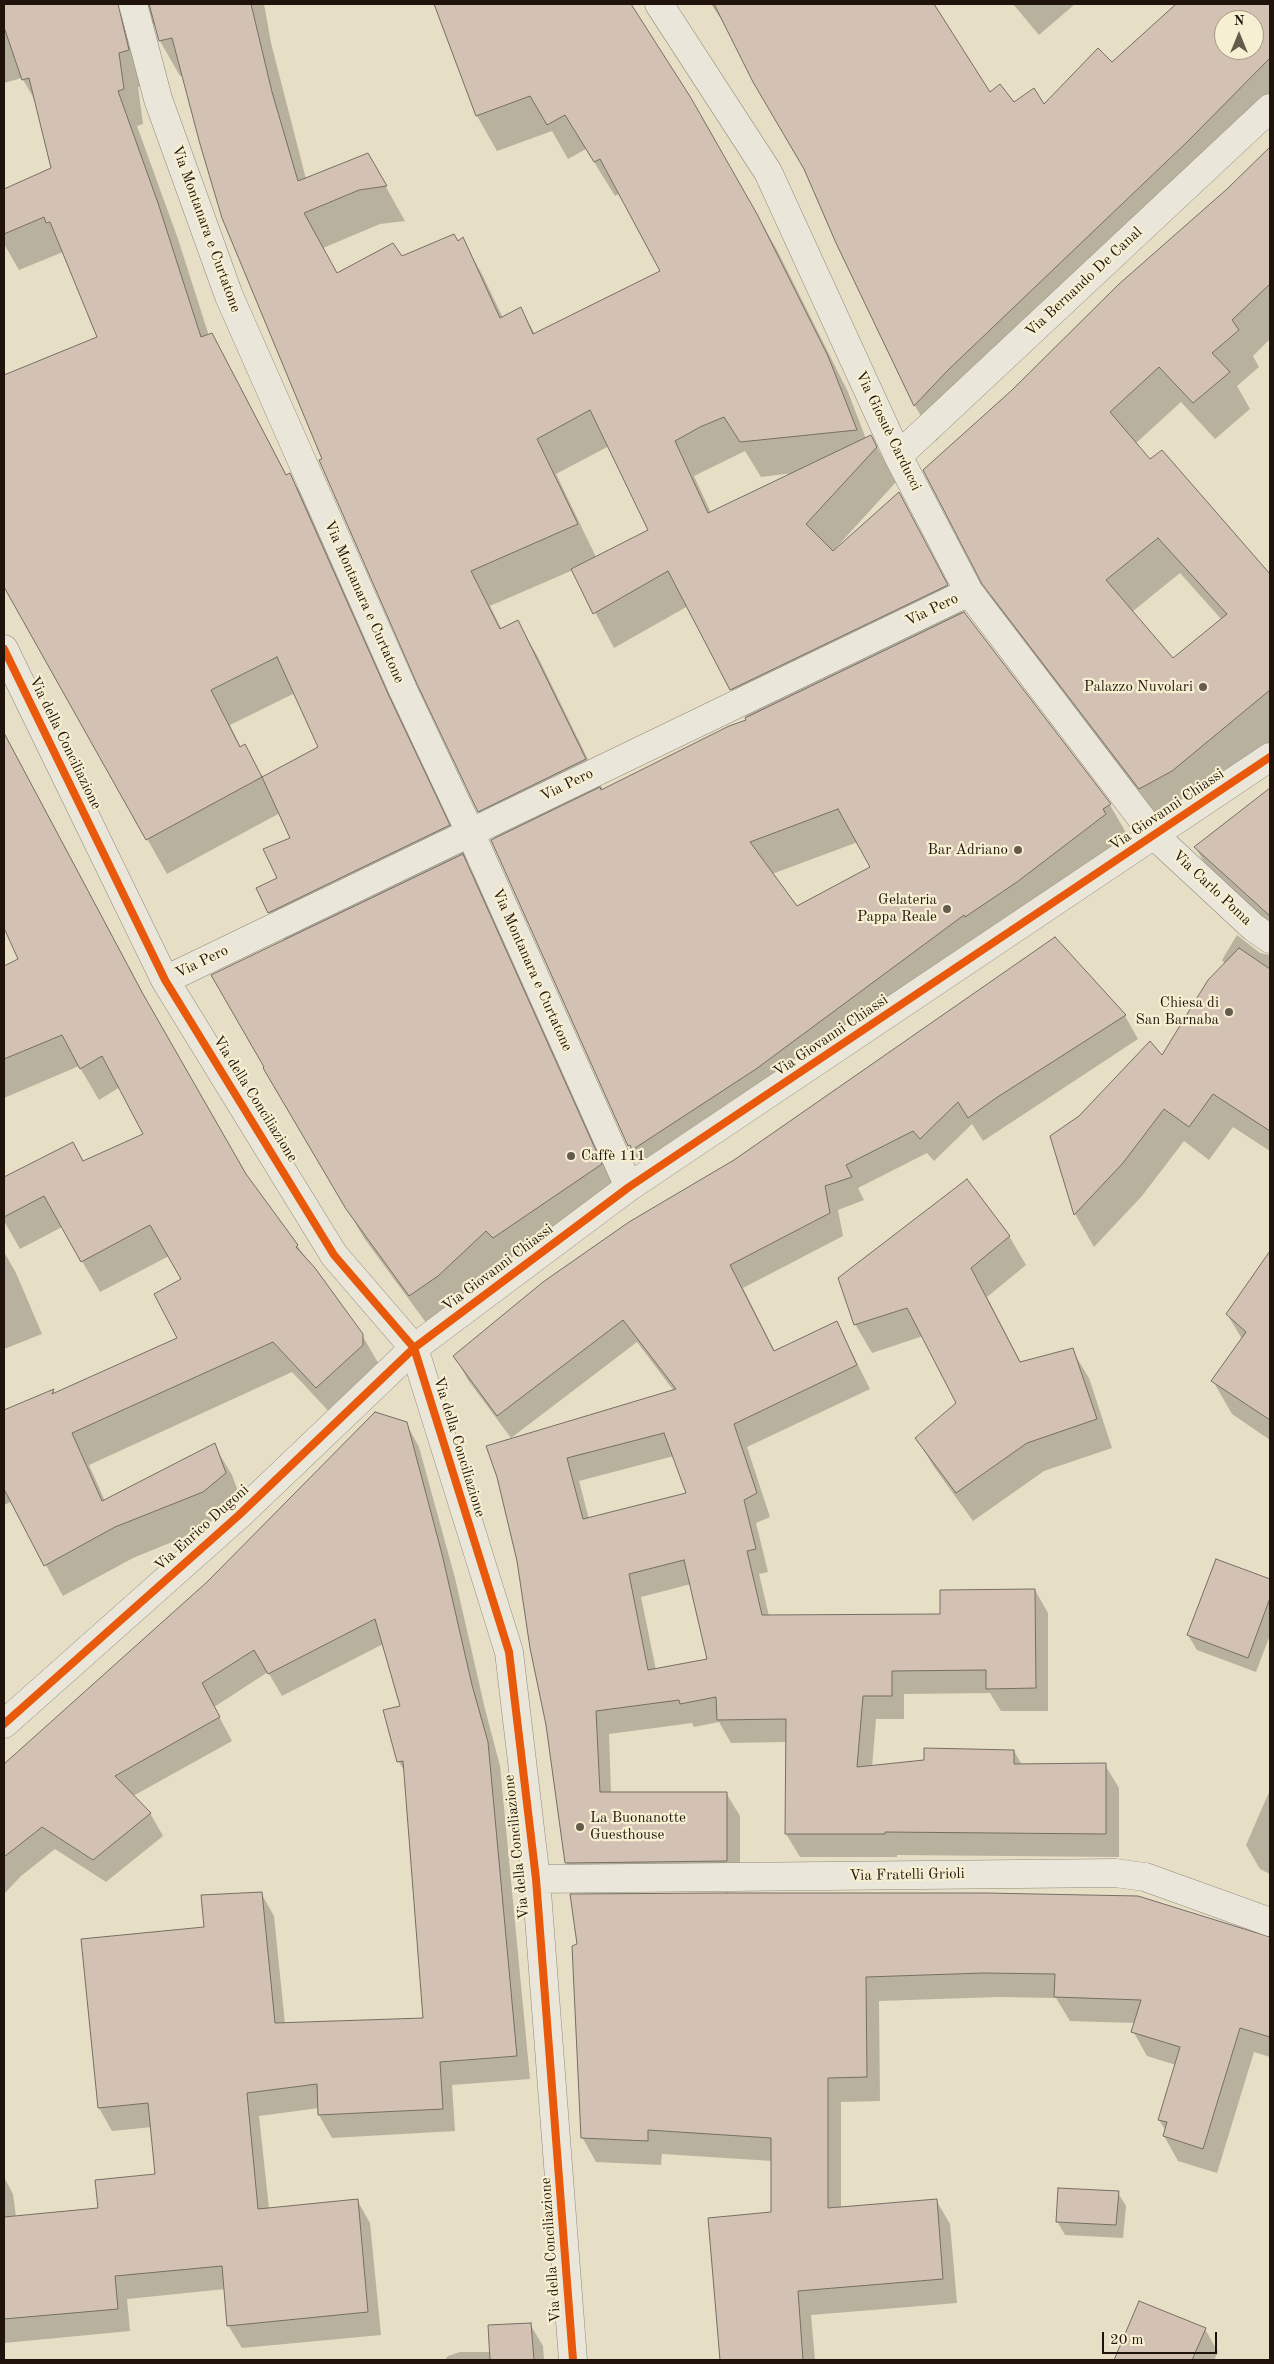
<!DOCTYPE html>
<html>
<head>
<meta charset="utf-8">
<style>
	body { margin:0 }
	#map { position:relative; width:1274px; height:2364px; overflow:hidden; background:#e6dec5; font-family:"Old Standard TT",serif }
	canvas { display:block }
	.frame { position:absolute; inset:0; border:5px solid #20130b; pointer-events:none }
	.north { position:absolute; left:1214px; top:10px; width:50px; height:50px; box-sizing:border-box; background:#f7efd1; border:1px solid #a19782; border-radius:50%; rotate:0deg; font-size:14px; font-weight:700; line-height:20px; text-align:center; color:#20130b }
	.north::after { content:''; display:block; margin:auto; width:18px; height:22px; background:#655a4c; clip-path:polygon(50% 0,100% 100%,50% 72%,0 100%) }
	.scale { position:absolute; left:1102px; top:2332px; width:115px; height:22px; box-sizing:border-box; border:2px solid #20130b; border-top:0; padding-left:6px; font-size:15px; line-height:18px; white-space:nowrap; color:#20130b; -webkit-text-stroke:4px #f7efd1; paint-order:stroke }
</style>
</head>
<body>
<div id="map">
<canvas width="1274" height="2364"></canvas>
<div class="frame"></div>
<div class="north">N</div>
<div class="scale">20 m</div>
</div>
<script>
const ctx = document.querySelector('canvas').getContext('2d');
ctx.lineJoin = 'round';
function fillPath(path, color) { ctx.fillStyle = color; ctx.fill(path, 'evenodd'); }
const poly = rows => new Path2D(rows.map(r => 'M' + r).join(''));
function strokePath(path, color, width, dash) { ctx.strokeStyle = color; ctx.lineWidth = width; ctx.lineCap = dash ? 'butt' : 'round'; ctx.setLineDash(dash || []); ctx.stroke(path); }
function drawText(font, color, halo, rows, align = 'center') {
  ctx.font = font + ' "Old Standard TT",serif'; ctx.lineWidth = 4.5; ctx.setLineDash([]); ctx.textBaseline = 'middle'; ctx.strokeStyle = halo; ctx.fillStyle = color; for (const [text, x, y, turn = 0] of rows) {
    ctx.save(); ctx.translate(x, y); ctx.rotate((+turn || 0) * Math.PI / 180); ctx.textAlign = isNaN(turn) ? turn : align; if (halo) ctx.strokeText(text, 0, 0); ctx.fillText(text, 0, 0); ctx.restore();
  }
}
fillPath(poly([
	[4,4,264,4,271,43,306,179,368,155,405,221,380,224,323,248,337,274,462,239,482,274,503,318,521,309,535,334,662,272,620,193,615,196,586,149,568,159,552,131,497,151,477,116,435,4,630,4,690,98,777,250,848,392,866,439,871,436,896,482,835,549,836,550,899,494,963,614,1110,805,1129,838,648,1178,629,1145,495,839,479,811,323,459,183,75,180,76,160,41,155,24,149,24,148,85,138,87,143,124,137,126,178,239,209,336,212,335,287,476,290,475,310,510,469,861,466,862,479,884,617,1193,510,1267,504,1260,454,1305,427,1324,364,1238,281,1097,285,941,269,912,292,839,280,813,167,874,4,585,4,376,99,338,63,252,19,270,4,244,4,191,52,169,37,104,22,78,4,83],
	[609,446,650,531,596,557,556,474],
	[745,451,761,477,793,473,711,513,694,476],
	[573,570,614,648,688,606,747,720,603,790,538,657,518,622,502,630,490,606],
	[295,693,320,747,263,778,244,746,241,748,230,725],
	[858,842,872,867,797,908,772,874],
	[711,4,931,4,990,94,1037,132,1178,4,1270,4,1270,115,968,407,936,441,915,406,837,242,806,170,731,34],
	[1224,20,1254,20,1254,50,1224,50],
	[1013,4,1075,4,1039,35],
	[1270,149,1270,339,1253,356,1259,367,1237,386,1250,409,1215,439,1181,402,1135,444,1150,461,1161,452,1270,576,1270,743,1191,808,1161,825,1005,620,983,583,1012,392],
	[1180,573,1222,620,1172,659,1132,612],
	[4,733,160,1026,246,1175,362,1335,380,1366,335,1418,292,1372,89,1465,105,1501,214,1445,232,1475,243,1505,221,1522,133,1558,63,1596,11,1502,4,1505,4,1411,53,1390,55,1394,179,1339,183,1280,169,1256,100,1292,62,1227,20,1249,4,1221,4,1179,73,1143,84,1162,145,1135,120,1087,99,1100,79,1066,4,1098,4,967,20,960,4,925],
	[1270,790,1270,932,1215,880,1195,847],
	[1237,935,1260,953,1270,955,1270,1151,1233,1127,1209,1160,1184,1141,1142,1196,1094,1247,1075,1214,1051,1136,1162,1057,1225,964,1222,960],
	[1055,938,1125,1016,1138,1039,983,1141,972,1124,934,1161,927,1153,858,1188,864,1200,838,1210,843,1236,743,1288,775,1352,837,1323,870,1389,747,1447,770,1517,756,1523,768,1572,759,1574,769,1616,942,1615,1035,1590,1048,1613,1048,1711,1001,1711,990,1693,904,1694,904,1719,876,1719,872,1767,1014,1751,1022,1765,1105,1765,1119,1788,1119,1857,897,1855,897,1857,800,1857,786,1834,787,1742,731,1743,719,1722,694,1727,692,1723,609,1734,611,1793,726,1793,740,1816,740,1884,580,1886,567,1863,547,1725,519,1560,498,1476,674,1391,637,1342,511,1438,468,1380,455,1357],
	[674,1456,688,1494,589,1519,579,1481],
	[691,1584,709,1660,656,1670,641,1597],
	[1009,1236,1026,1265,987,1297,1021,1363,1072,1350,1089,1378,1112,1448,1044,1471,973,1521,934,1467,917,1439,958,1403,923,1336,872,1353,855,1324],
	[4,1252,16,1273,42,1334,4,1349],
	[1270,1253,1270,1440,1232,1414,1213,1381,1242,1339,1227,1314],
	[406,1423,419,1447,455,1578,485,1709,500,1766,530,2079,452,2085,455,2131,332,2138,319,2115,319,2108,259,2116,269,2209,357,2200,370,2223,381,2335,242,2348,228,2325,225,2289,127,2299,130,2331,4,2343,4,2177,13,2194,16,2217,99,2209,157,2175,152,2127,112,2131,99,2108,82,1940,205,1928,261,1893,274,1916,285,2024,424,2019,406,1774,399,1762,402,1707,383,1644,282,1696,268,1672,214,1707,232,1741,133,1796,150,1813,163,1836,106,1882,55,1849,21,1876,4,1894,4,1767,208,1583],
	[1217,1561,1270,1581,1270,1635,1256,1672,1197,1650,1188,1635],
	[1270,1790,1270,1874,1260,1869,1246,1845],
	[1138,1897,1270,1938,1270,2057,1254,2052,1217,2173,1178,2161,1164,2136,1166,2131,1159,2120,1176,2065,1147,2056,1133,2031,1135,2023,1070,2021,1056,1998,998,1997,879,2001,880,2101,841,2102,841,2208,936,2200,950,2224,957,2303,811,2315,815,2360,720,2360,709,2219,773,2214,773,2161,662,2154,661,2165,596,2162,582,2137,573,1947],
	[1118,2193,1126,2206,1123,2238,1065,2235,1057,2221],
	[1140,2303,1205,2329,1218,2352,1214,2360,1115,2360],
	[530,2324,543,2346,544,2360,445,2360,448,2356,460,2352,491,2352]
]), '#0003');
const building = poly([
	[4,4,118,4,129,50,119,53,124,89,118,91,158,203,201,337,212,333,286,475,290,473,389,696,450,825,268,913,256,888,277,878,263,849,290,838,262,777,146,840,4,587,4,375,97,337,50,222,46,223,44,217,4,234,4,189,51,168,29,78,22,80,4,27,4,4],
	[277,657,318,747,262,777,245,744,240,747,211,690,277,657],
	[149,4,251,4,272,92,298,181,368,153,387,186,359,190,304,213,337,273,393,243,402,256,454,234,458,241,463,237,500,318,521,307,533,334,660,271,600,159,594,162,565,115,547,125,530,96,476,116,434,4,631,4,691,98,757,214,828,356,857,430,740,442,724,417,700,427,675,441,708,513,871,435,877,447,806,524,833,551,899,492,948,585,730,690,668,571,593,614,571,569,648,530,590,410,537,439,578,524,471,571,500,629,518,620,586,759,478,812,417,684,319,460,322,459,222,218,200,144,172,38,159,41,149,4],
	[714,4,934,4,990,92,1000,84,1014,102,1034,88,1044,104,1098,48,1112,62,1176,4,1270,4,1270,58,1188,141,947,371,914,406,836,243,804,169,753,82,714,4],
	[1224,20,1254,20,1254,50,1224,50,1224,20],
	[1270,147,1270,284,1232,320,1239,330,1212,353,1230,372,1193,403,1159,367,1110,412,1150,459,1162,450,1270,574,1270,690,1172,771,1139,789,982,584,923,470,1011,391,1119,284,1227,189,1270,147],
	[1158,538,1227,614,1173,658,1106,580,1158,538],
	[964,612,1111,804,1103,809,1106,814,1017,882,965,917,964,915,756,1069,632,1150,630,1145,628,1146,491,840,600,787,601,790,729,726,746,720,745,718,964,612],
	[838,809,870,867,797,906,750,842,838,809],
	[4,733,143,994,246,1174,298,1245,296,1247,315,1268,363,1334,363,1345,316,1388,273,1342,72,1433,102,1501,215,1443,226,1473,203,1492,115,1527,44,1566,4,1489,4,1410,54,1389,52,1394,177,1338,154,1294,181,1279,150,1225,81,1262,44,1196,4,1217,4,1177,73,1142,83,1161,143,1134,102,1056,80,1069,62,1035,4,1059,4,966,18,959,4,928,4,733],
	[1270,788,1270,916,1194,847,1270,788],
	[463,854,602,1164,493,1238,486,1231,438,1276,409,1296,346,1209,263,1068,264,1067,211,975,463,854],
	[1055,937,1126,1015,996,1098,968,1118,958,1102,920,1139,913,1131,846,1165,852,1177,825,1186,830,1213,730,1265,774,1351,837,1321,857,1365,734,1424,757,1493,744,1500,756,1549,747,1551,762,1615,940,1614,940,1590,1035,1589,1036,1688,986,1689,986,1670,892,1671,892,1696,863,1696,857,1767,924,1760,924,1748,1014,1750,1014,1764,1106,1763,1106,1834,885,1832,885,1834,785,1834,786,1719,717,1720,716,1697,680,1704,679,1700,596,1711,600,1792,727,1792,727,1861,565,1863,546,1725,530,1648,517,1561,497,1477,486,1446,676,1389,623,1320,497,1416,453,1356,543,1282,629,1222,734,1160,1055,937],
	[664,1433,686,1493,583,1519,567,1458,664,1433],
	[684,1560,707,1659,648,1670,629,1574,684,1560],
	[1239,948,1270,969,1270,1131,1213,1094,1189,1127,1164,1109,1123,1163,1074,1215,1050,1136,1079,1116,1150,1041,1162,1055,1208,980,1239,948],
	[967,1179,1010,1236,971,1268,1020,1362,1073,1348,1097,1419,1027,1443,956,1493,915,1438,956,1403,907,1308,854,1325,838,1278,967,1179],
	[1270,1251,1270,1420,1211,1381,1246,1332,1226,1314,1270,1251],
	[375,1412,407,1422,442,1554,472,1685,488,1742,517,2056,440,2062,443,2109,318,2115,317,2084,247,2093,258,2209,358,2199,368,2312,227,2326,222,2266,115,2276,118,2309,4,2319,4,2217,98,2208,95,2180,155,2174,148,2103,98,2108,81,1939,204,1927,201,1895,262,1892,275,2023,423,2018,403,1761,397,1762,383,1710,400,1706,375,1619,268,1674,254,1650,202,1683,220,1717,115,1776,151,1813,93,1860,42,1827,4,1857,4,1764,207,1582,375,1412],
	[1216,1559,1270,1579,1270,1598,1248,1658,1187,1635,1216,1559],
	[727,1893,986,1893,1138,1896,1270,1937,1270,2037,1240,2028,1203,2149,1163,2136,1167,2122,1158,2120,1180,2047,1131,2032,1141,2000,1054,1997,1055,1974,984,1973,866,1977,867,2077,828,2078,828,2208,937,2199,943,2279,798,2291,803,2360,720,2360,708,2218,771,2212,771,2138,648,2130,648,2141,581,2138,572,1946,577,1944,570,1894,727,1893],
	[1058,2188,1119,2191,1116,2225,1056,2222,1058,2188],
	[1139,2301,1206,2328,1192,2360,1114,2360,1139,2301],
	[531,2323,534,2360,490,2360,488,2325,531,2323]
]);
fillPath(building, '#d3c2b4');
strokePath(building, '#756f63', 1);
const minor = poly([
	[133,4,158,99,229,296,403,690,470,832,629,1187],
	[659,4,768,172,898,456,969,592,1155,836,1253,927,1270,939],
	[898,456,1270,108],
	[4,649,165,980,334,1255,414,1348,509,1652,536,1879,573,2360],
	[165,980,969,592],
	[4,1724,239,1515,414,1348,629,1187,1270,757],
	[536,1879,1115,1873,1145,1877,1270,1922]
]);
strokePath(minor, '#918a7c', 29);
strokePath(minor, '#eae6d9', 28);
strokePath(poly([
	[4,649,165,980,334,1255,414,1348,509,1652,536,1879,573,2360],
	[4,1724,239,1515,414,1348,629,1187,1270,757]
]), '#e8590c', 8);
for (const [x, y, r, color] of [
	[1203,687,5,"#655a4c"],
	[1018,850,5,"#655a4c"],
	[947,909,5,"#655a4c"],
	[1229,1012,5,"#655a4c"],
	[571,1156,5,"#655a4c"],
	[580,1827,5,"#655a4c"]
]) { const dot = new Path2D(); dot.arc(x, y, r, 0, 2 * Math.PI); ctx.fillStyle = color; ctx.fill(dot); strokePath(dot, '#f7efd1', 2); }
drawText('15px', '#20130b', '#f7efd1', [
	["Via Montanara e Curtatone",206,229,70],
	["Via Bernando De Canal",1084,282,-43],
	["Via Giosuè Carducci",888,431,64],
	["Via Montanara e Curtatone",364,602,66],
	["Via Pero",932,610,-26],
	["Via della Conciliazione",65,743,64],
	["Via Pero",567,785,-26],
	["Via Giovanni Chiassi",1167,810,-34],
	["Via Carlo Poma",1212,888,43],
	["Via Pero",202,962,-26],
	["Via Montanara e Curtatone",532,970,66],
	["Via Giovanni Chiassi",831,1036,-34],
	["Via della Conciliazione",255,1099,58],
	["Via Giovanni Chiassi",498,1268,-37],
	["Via della Conciliazione",459,1447,73],
	["Via Enrico Dugoni",202,1528,-42],
	["Via della Conciliazione",517,1847,-96],
	["Via Fratelli Grioli",907,1875,-1],
	["Via della Conciliazione",551,2250,-94]
]);
drawText('15px', '#20130b', '#f7efd1', [
	["Palazzo Nuvolari",1193,687],
	["Bar Adriano",1008,850],
	["Gelateria",937,900],
	["Pappa Reale",937,917],
	["Chiesa di",1219,1003],
	["San Barnaba",1219,1020],
	["Caffè 111",581,1156,"left"],
	["La Buonanotte",590,1818,"left"],
	["Guesthouse",590,1835,"left"]
], 'right');
</script>
</body>
</html>
